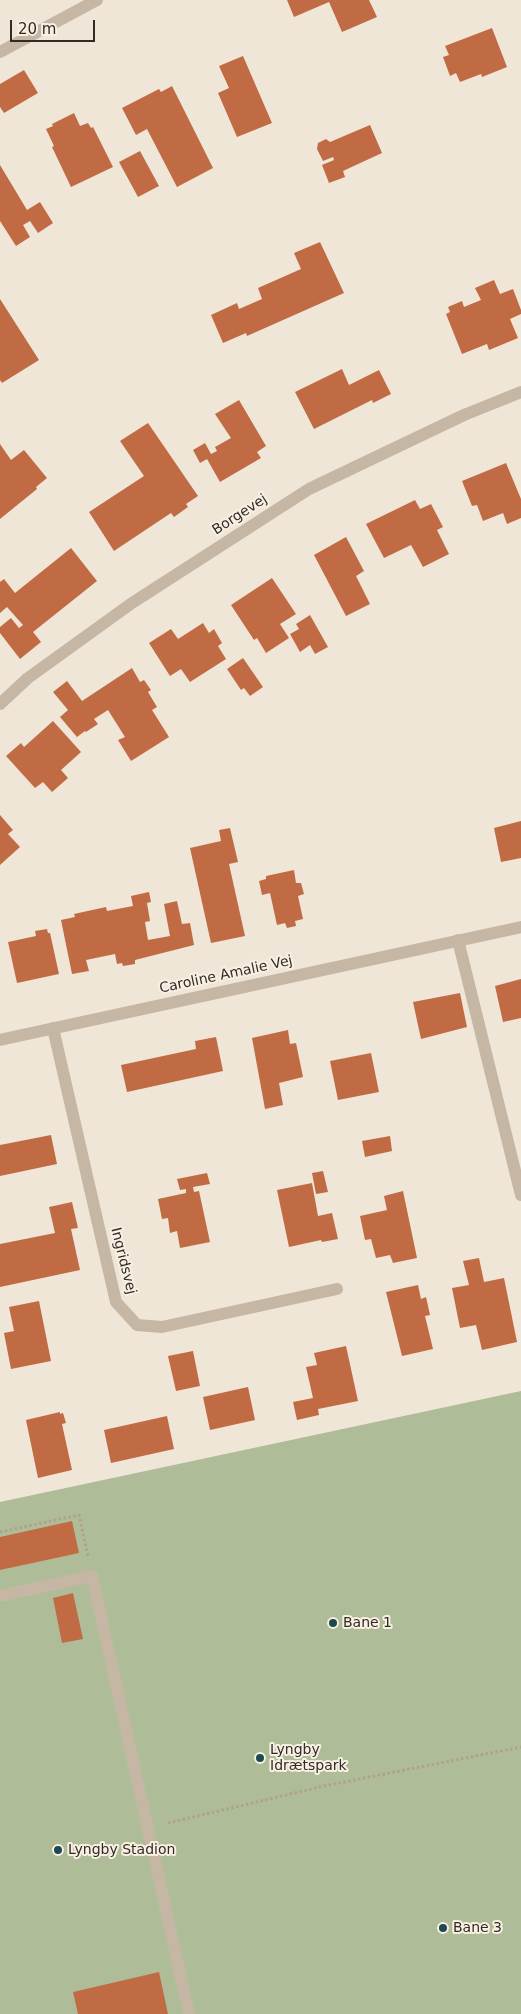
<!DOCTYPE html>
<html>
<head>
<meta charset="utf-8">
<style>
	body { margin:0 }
	#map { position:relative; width:521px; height:2014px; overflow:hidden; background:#efe6d7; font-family:"DejaVu Sans",sans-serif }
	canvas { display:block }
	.scale { position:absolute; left:10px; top:20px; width:85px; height:22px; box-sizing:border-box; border:2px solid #322a25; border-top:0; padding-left:6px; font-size:15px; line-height:18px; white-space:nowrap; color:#322a25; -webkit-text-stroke:4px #f8f0e3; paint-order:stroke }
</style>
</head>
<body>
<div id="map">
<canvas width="521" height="2014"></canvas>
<div class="scale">20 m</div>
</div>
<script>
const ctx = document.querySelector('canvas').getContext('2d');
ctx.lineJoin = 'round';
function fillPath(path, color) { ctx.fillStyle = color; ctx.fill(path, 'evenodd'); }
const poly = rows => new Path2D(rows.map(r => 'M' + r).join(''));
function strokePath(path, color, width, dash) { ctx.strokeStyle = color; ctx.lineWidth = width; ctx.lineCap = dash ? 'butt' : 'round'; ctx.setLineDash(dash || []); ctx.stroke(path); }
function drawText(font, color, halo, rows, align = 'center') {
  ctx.font = font + ' "DejaVu Sans",sans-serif'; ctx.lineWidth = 4; ctx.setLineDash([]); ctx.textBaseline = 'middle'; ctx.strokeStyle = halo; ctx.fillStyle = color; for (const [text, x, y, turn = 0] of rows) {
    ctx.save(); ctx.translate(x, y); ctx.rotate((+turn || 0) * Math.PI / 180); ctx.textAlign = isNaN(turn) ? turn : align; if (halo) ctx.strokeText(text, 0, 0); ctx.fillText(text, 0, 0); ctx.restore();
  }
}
fillPath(poly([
	[521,1391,521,2014,0,2014,0,1502]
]), '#aebd98');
fillPath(poly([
	[287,0,369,0,377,17,342,32,329,2,294,17],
	[492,28,507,67,482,77,481,74,460,82,456,73,450,76,443,57,449,55,445,46],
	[243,56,272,123,237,137,218,93,229,88,219,66],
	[24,70,38,93,4,113,0,107,0,84],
	[172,86,213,168,177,187,147,129,136,135,122,108,159,89,161,92],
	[74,113,80,126,88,123,91,128,93,127,113,167,71,187,52,147,54,146,46,129,53,126,52,124],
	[370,125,382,153,343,171,345,177,329,183,322,165,334,160,333,157,323,161,317,149,318,143,326,139,330,142],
	[140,151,159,186,138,197,119,162],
	[0,165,27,210,40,202,53,223,38,233,30,221,23,225,30,237,16,246,0,221],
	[320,242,344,293,247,336,246,333,223,343,211,315,237,303,239,309,262,299,258,288,301,269,294,253],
	[494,280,500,294,513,289,521,310,521,314,510,319,518,338,489,350,487,344,462,354,446,314,450,312,448,307,462,301,464,307,481,300,475,288],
	[0,299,39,360,2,383,0,380],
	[342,369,349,385,379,370,391,394,373,403,372,400,314,429,295,392],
	[239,400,266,446,257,452,261,458,220,482,207,459,200,463,193,450,205,443,211,454,217,451,215,447,231,438,215,414],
	[148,423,198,496,186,504,188,507,174,517,171,513,114,551,89,512,144,476,120,441],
	[0,444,11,460,24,450,47,478,36,487,37,489,0,519],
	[506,463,521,499,521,518,507,524,503,513,483,521,477,505,472,506,462,481],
	[415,500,420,509,431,504,443,527,437,530,449,554,423,567,411,545,384,558,366,524],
	[346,537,364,571,356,576,370,604,346,616,314,555],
	[71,548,97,581,33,632,41,642,20,659,0,633,0,627,11,618,19,628,23,625,7,607,0,613,0,582,4,579,15,593],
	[272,578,296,614,280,624,289,638,266,653,257,638,254,640,231,605],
	[310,615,328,647,315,654,310,645,300,652,290,634,299,629,296,624],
	[203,623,209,633,214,629,222,643,218,646,226,659,190,682,181,669,170,676,149,643,171,629,178,639],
	[243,658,263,687,250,696,244,688,241,690,227,669],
	[132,668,140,682,144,680,151,690,148,692,157,707,152,710,169,737,131,761,118,740,125,737,108,710,94,719,98,724,86,732,85,731,77,737,60,717,68,710,53,692,67,681,82,701],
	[53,721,81,752,61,770,68,778,52,792,43,782,35,788,6,756,21,743,24,747],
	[0,815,13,830,8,834,20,847,0,865],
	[521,821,521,858,501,862,494,828],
	[230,828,238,862,229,864,245,936,211,943,190,848,221,841,219,830],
	[294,870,296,883,301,883,304,894,298,896,303,919,295,921,296,926,287,928,285,923,277,925,270,893,262,895,259,881,266,879,266,876],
	[149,892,151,902,147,903,150,921,145,922,148,940,170,936,164,904,177,901,182,924,190,923,194,945,135,960,135,964,123,966,122,963,117,964,115,954,86,960,89,971,72,974,61,920,75,917,74,914,106,907,107,911,133,906,131,896],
	[47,929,48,933,50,933,59,974,17,983,8,942,36,936,35,931],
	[521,979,521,1018,503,1022,495,986],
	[460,993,467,1027,421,1039,413,1002],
	[288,1030,290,1044,296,1043,303,1077,279,1083,283,1105,265,1109,252,1038],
	[216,1037,223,1071,127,1092,121,1065,196,1049,195,1041],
	[371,1053,379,1092,338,1100,330,1061],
	[51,1135,57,1164,0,1176,0,1145],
	[390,1136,392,1151,365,1157,362,1141],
	[323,1171,328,1192,316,1194,312,1173],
	[207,1173,210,1184,193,1187,194,1192,199,1191,210,1242,180,1248,177,1231,170,1233,168,1218,162,1219,158,1199,186,1193,186,1189,180,1190,177,1179],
	[312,1183,318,1216,332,1213,338,1239,322,1242,321,1240,289,1247,277,1190],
	[403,1191,417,1258,393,1263,390,1255,376,1258,371,1239,365,1240,360,1216,387,1210,384,1196],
	[72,1202,78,1228,71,1229,80,1270,0,1287,0,1244,55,1233,49,1207],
	[479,1258,484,1282,504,1278,517,1342,482,1350,476,1325,460,1328,452,1288,469,1285,463,1261],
	[418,1285,421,1299,426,1297,430,1315,425,1316,433,1349,402,1356,386,1292],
	[39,1301,51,1361,11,1369,4,1333,14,1331,9,1307],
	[346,1346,358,1401,318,1409,319,1415,297,1420,293,1402,313,1398,306,1367,317,1365,314,1353],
	[193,1351,200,1386,176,1391,168,1356],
	[248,1387,255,1420,210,1430,203,1397],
	[60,1412,60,1414,63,1413,66,1423,62,1424,72,1470,38,1478,26,1420],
	[167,1416,174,1449,111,1463,104,1430],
	[72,1521,79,1553,0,1570,0,1537],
	[73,1593,83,1639,62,1643,53,1598],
	[159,1972,168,2014,78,2014,73,1992]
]), '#c16b44');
strokePath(poly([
	[0,1532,79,1515,88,1556],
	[168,1823,324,1786,521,1747]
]), '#b2a08e', 3, [2.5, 2.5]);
strokePath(poly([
	[0,1596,92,1576,189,2014]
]), '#c6b6a4', 12);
strokePath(poly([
	[0,704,28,678,132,603,309,489,464,415,521,392],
	[458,940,521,1195],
	[53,1028,116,1302,137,1325,162,1327,337,1289]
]), '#c6b6a4', 12);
strokePath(poly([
	[0,52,97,0],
	[0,1040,521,927]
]), '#c6b6a4', 12);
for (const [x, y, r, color] of [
	[333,1623,5,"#1d4a51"],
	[260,1758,5,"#1d4a51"],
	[58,1850,5,"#1d4a51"],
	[443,1928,5,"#1d4a51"]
]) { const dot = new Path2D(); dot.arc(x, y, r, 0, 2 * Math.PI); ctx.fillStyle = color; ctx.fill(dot); strokePath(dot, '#f8f0e3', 2); }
drawText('14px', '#322a25', '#f8f0e3', [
	["Borgevej",240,515,-33],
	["Caroline Amalie Vej",226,975,-12],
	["Ingridsvej",123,1261,76]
]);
drawText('14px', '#322a25', '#f8f0e3', [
	["Bane 1",343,1623],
	["Lyngby",270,1750],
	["Idrætspark",270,1766],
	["Lyngby Stadion",68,1850],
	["Bane 3",453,1928]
], 'left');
</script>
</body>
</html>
